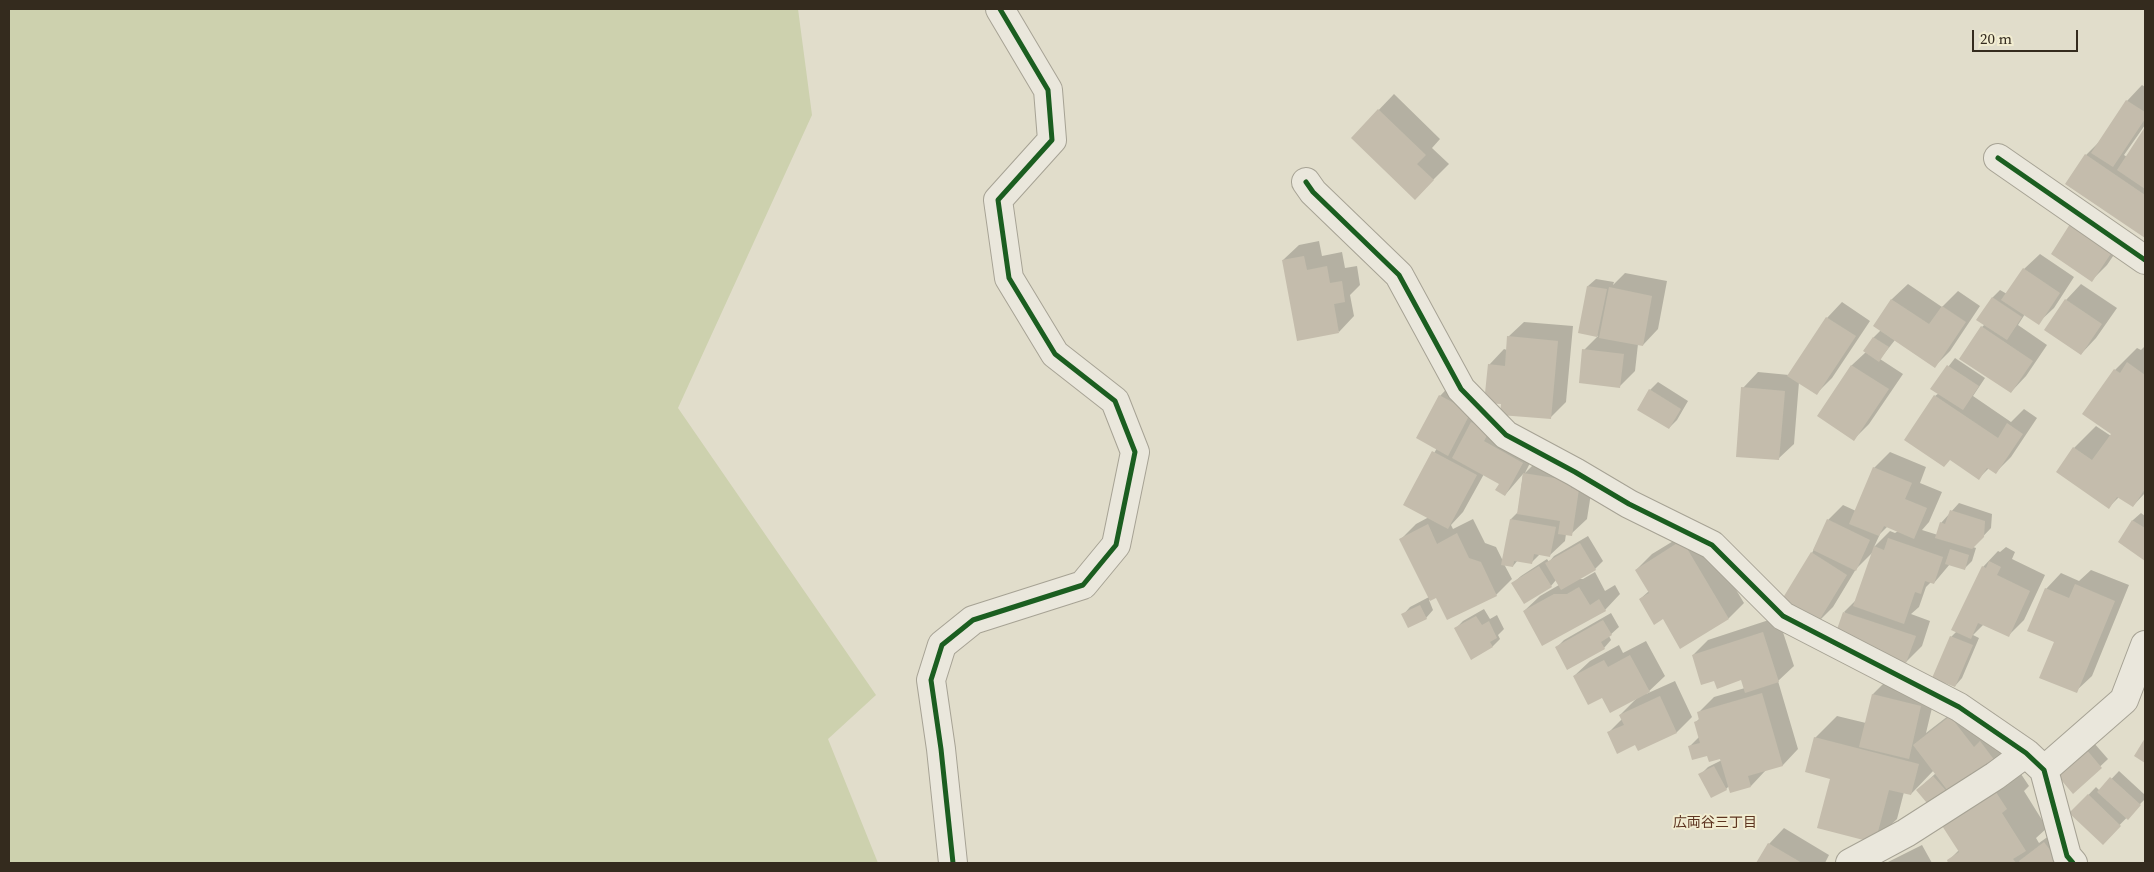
<!DOCTYPE html>
<html>
<head>
<meta charset="utf-8">
<style>
	body { margin:0 }
	#map { position:relative; width:2154px; height:872px; overflow:hidden; background:#e1ddcb; font-family:"Source Serif 4",serif }
	canvas { display:block }
	.frame { position:absolute; inset:0; border:10px solid #342b1e; pointer-events:none }
	.scale { position:absolute; left:1972px; top:30px; width:106px; height:22px; box-sizing:border-box; border:2px solid #342b1e; border-top:0; padding-left:6px; font-size:15px; line-height:18px; white-space:nowrap; color:#342b1e; -webkit-text-stroke:4px #f2edd1; paint-order:stroke }
</style>
</head>
<body>
<div id="map">
<canvas width="2154" height="872"></canvas>
<div class="frame"></div>
<div class="scale">20 m</div>
</div>
<script>
const ctx = document.querySelector('canvas').getContext('2d');
ctx.lineJoin = 'round';
function fillPath(path, color) { ctx.fillStyle = color; ctx.fill(path, 'evenodd'); }
const poly = rows => new Path2D(rows.map(r => 'M' + r).join(''));
function strokePath(path, color, width, dash) { ctx.strokeStyle = color; ctx.lineWidth = width; ctx.lineCap = dash ? 'butt' : 'round'; ctx.setLineDash(dash || []); ctx.stroke(path); }
function drawText(font, color, halo, rows, align = 'center') {
  ctx.font = font + ' "Source Serif 4","Noto Sans JP",serif'; ctx.lineWidth = 4; ctx.setLineDash([]); ctx.textBaseline = 'middle'; ctx.strokeStyle = halo; ctx.fillStyle = color; for (const [text, x, y, turn = 0] of rows) {
    ctx.save(); ctx.translate(x, y); ctx.rotate((+turn || 0) * Math.PI / 180); ctx.textAlign = isNaN(turn) ? turn : align; if (halo) ctx.strokeText(text, 0, 0); ctx.fillText(text, 0, 0); ctx.restore();
  }
}
fillPath(poly([
	[9,9,798,9,812,115,678,408,876,695,828,739,878,863,9,863]
]), '#cdd1ae');
fillPath(poly([
	[2142,85,2145,87,2145,125,2124,155,2127,157,2145,129,2145,237,2066,184,2086,155,2101,140,2127,101],
	[1394,94,1440,139,1432,148,1449,164,1415,198,1352,138],
	[2126,237,2107,265,2092,280,2052,254],
	[1319,241,1322,256,1342,252,1345,268,1357,266,1360,285,1350,295,1354,316,1339,332,1283,260,1299,245],
	[2040,254,2074,277,2054,308,2038,323,2025,314,2018,325,2047,345,2026,376,2011,392,1982,327,1985,324,1978,320,1993,297,2000,290,2007,294,2024,269],
	[1625,273,1667,281,1658,329,1643,345,1638,344,1635,371,1620,386,1584,350,1598,336,1579,332,1588,286,1596,279,1614,282,1613,285],
	[1908,284,1942,307,1958,291,1980,306,1950,351,1935,366,1895,340,1880,359,1903,374,1869,424,1854,439,1819,416,1852,365,1866,352,1874,337,1881,330,1874,326,1892,299],
	[2081,284,2117,308,2096,338,2081,354,2066,300],
	[1842,302,1870,321,1832,378,1816,394,1799,382,1794,444,1778,459,1743,388,1758,372,1789,375,1827,318],
	[1524,322,1573,326,1566,402,1550,418,1485,397,1472,421,1487,407,1538,447,1525,473,1539,459,1594,474,1587,519,1571,534,1566,534,1565,541,1549,556,1540,554,1531,563,1518,560,1513,566,1504,564,1512,579,1496,595,1437,596,1429,600,1433,610,1426,618,1403,615,1410,607,1429,597,1401,539,1416,524,1429,517,1405,504,1437,448,1440,396,1455,380,1486,397,1489,365,1504,349,1507,350,1508,337],
	[1484,474,1500,483,1505,495,1523,474,1518,512,1511,519,1503,561,1496,547,1485,543,1473,519,1453,529,1451,525,1463,512],
	[2145,346,2145,493,2133,506,2119,497,2109,507,2074,448,2096,426,2111,436,2115,370,2137,348,2141,350],
	[1955,358,1985,378,1973,396,2011,422,2024,409,2037,418,2011,457,1996,472,1989,468,1979,478,1935,396,1939,393,1932,388],
	[1658,382,1688,401,1677,420,1669,428,1639,409,1650,390],
	[1890,452,1926,467,1920,483,1942,492,1929,522,1922,530,1938,535,1941,523,1959,503,1992,514,1991,528,1973,547,1976,548,1972,561,1965,568,1950,564,1934,583,1931,582,1926,587,1919,607,1911,614,1930,621,1922,646,1906,662,1844,612,1856,600,1873,552,1856,569,1833,607,1817,623,1812,553,1828,520,1843,505,1856,511,1874,468],
	[1888,526,1898,531,1895,533,1890,531,1874,547,1880,534],
	[2141,513,2145,516,2145,559,2120,542,2133,520],
	[1698,526,1744,603,1729,618,1681,647,1663,618,1640,599,1649,591,1636,570,1652,554],
	[1588,536,1603,561,1595,569,1578,579,1583,579,1595,572,1605,591,1615,585,1620,594,1605,610,1524,611,1540,596,1559,585,1556,580,1551,586,1513,583,1521,576,1547,559,1549,562,1554,556],
	[2006,547,2015,552,2012,559,2045,575,2024,620,2008,636,1984,624,1973,635,1979,638,1962,678,1955,686,1951,637,1957,631,1983,567,1998,551,2000,552],
	[2091,570,2129,585,2092,676,2076,691,2056,641,2046,589,2061,573,2079,581],
	[1484,609,1490,619,1497,615,1504,629,1498,635,1500,639,1493,646,1472,658,1456,628,1463,621],
	[1611,613,1619,627,1609,636,1611,640,1604,648,1556,648,1564,640],
	[1778,617,1794,666,1778,681,1798,749,1783,765,1766,770,1751,786,1729,786,1726,789,1700,775,1708,767,1722,760,1721,758,1690,746,1700,736,1696,722,1700,718,1699,712,1714,697,1745,688,1742,679,1715,679,1693,655,1708,640],
	[1646,641,1665,676,1646,694,1675,681,1692,717,1677,732,1639,749,1636,744,1608,733,1622,719,1620,715,1637,698,1603,696,1574,676,1590,661,1619,645,1623,653],
	[1888,679,1936,691,1926,733,1966,702,2010,745,1994,760,1932,807,1925,783,1936,773,1934,770,1911,794,1904,792,1897,819,1874,841,1832,778,1815,738,1837,716,1866,723,1873,694],
	[2094,743,2108,759,2073,792,2058,775],
	[2013,762,2029,786,2024,791,2047,828,2036,838,2039,843,2060,828,2086,863,1969,863,1967,860,1963,863,1950,863,1948,861,1959,850],
	[2119,771,2145,795,2145,799,2102,843,2071,813,2096,787,2100,791],
	[1784,828,1829,855,1825,863,1757,863,1769,844],
	[1922,845,1932,863,1886,863]
]), '#0003');
fillPath(poly([
	[2126,100,2145,112,2145,119,2113,167,2091,153],
	[1378,109,1426,155,1417,164,1434,180,1415,200,1351,138],
	[2145,127,2145,189,2117,170],
	[2085,154,2145,195,2145,238,2065,184],
	[2070,224,2112,252,2092,282,2051,254],
	[1304,256,1307,270,1327,266,1330,283,1342,281,1345,302,1334,304,1339,333,1297,341,1282,260],
	[2023,268,2060,293,2039,325,2001,300],
	[1587,286,1607,289,1597,337,1578,333],
	[1609,287,1652,296,1643,346,1599,338],
	[1992,297,2022,317,2007,340,1976,320],
	[1891,299,1929,324,1942,306,1966,322,1935,368,1873,326],
	[2065,299,2102,324,2081,355,2044,330],
	[1826,317,1856,336,1817,395,1787,376],
	[1981,326,2033,361,2011,393,1959,359],
	[1507,336,1558,341,1551,419,1500,415,1501,404,1484,403,1488,364,1505,366],
	[1873,337,1889,347,1879,362,1863,351],
	[1582,349,1624,354,1620,388,1579,383],
	[2127,362,2145,375,2145,489,2133,507,2117,497,2109,509,2056,472,2073,447,2092,460,2111,434,2082,414,2114,369,2120,373],
	[1851,365,1889,389,1854,441,1817,416],
	[1947,365,1979,386,1963,410,1930,389],
	[1741,387,1785,391,1779,460,1736,457],
	[1649,389,1681,409,1669,429,1637,410],
	[1439,395,1471,412,1448,456,1416,438],
	[1934,395,1998,438,2007,423,2023,434,1996,474,1987,468,1979,480,1950,460,1944,467,1904,440],
	[1471,422,1489,432,1484,441,1523,463,1505,496,1495,490,1499,484,1452,458],
	[1432,451,1477,475,1448,529,1403,505],
	[1873,467,1912,483,1905,499,1927,508,1914,539,1884,526,1879,536,1849,524],
	[1523,473,1573,481,1571,488,1579,489,1572,536,1558,534,1560,521,1517,514],
	[1950,510,1985,521,1984,537,1972,549,1935,538,1940,522,1945,524],
	[1510,519,1556,527,1550,557,1534,554,1532,564,1514,561,1513,567,1501,565],
	[1827,519,1870,540,1856,571,1813,550],
	[2132,520,2145,528,2145,561,2118,542],
	[1428,524,1437,544,1457,533,1469,558,1481,562,1497,596,1447,620,1436,598,1430,601,1399,539],
	[1888,538,1943,557,1934,584,1925,581,1921,594,1915,592,1904,624,1853,606,1874,546,1884,550],
	[1682,540,1729,619,1680,649,1663,619,1654,625,1639,599,1649,593,1635,570],
	[1580,543,1596,570,1561,590,1545,563],
	[1950,549,1969,555,1965,570,1945,564],
	[1811,552,1847,575,1817,624,1781,601],
	[1989,561,2001,567,1997,575,2030,591,2009,637,1978,623,1971,639,1951,630,1982,566,1986,568],
	[1539,566,1552,587,1524,604,1511,583],
	[2075,584,2115,601,2077,693,2039,678,2054,642,2027,631,2045,588,2069,598],
	[1579,587,1590,605,1599,599,1606,611,1542,646,1523,611,1554,594,1567,594],
	[1420,605,1427,619,1408,628,1401,614],
	[1843,612,1916,636,1906,663,1834,638],
	[1476,616,1482,625,1489,621,1497,638,1490,642,1493,647,1471,660,1454,628],
	[1603,620,1612,635,1601,642,1605,649,1567,670,1555,647],
	[1763,632,1779,682,1745,693,1741,680,1717,689,1714,681,1701,685,1692,655],
	[1950,636,1973,645,1955,687,1932,678],
	[1630,655,1650,692,1610,713,1602,698,1588,705,1573,676,1604,660,1608,667],
	[1762,693,1783,766,1748,776,1751,787,1730,793,1720,759,1709,762,1707,756,1692,760,1688,746,1700,743,1694,722,1699,720,1697,712],
	[1872,694,1921,706,1909,759,1859,747],
	[1660,696,1677,733,1638,751,1635,745,1617,754,1607,732,1624,725,1619,715],
	[1950,716,1974,747,1980,741,1995,761,1951,795,1913,745],
	[1814,737,1919,764,1911,795,1889,790,1875,843,1817,828,1830,779,1805,772],
	[2145,738,2145,763,2134,756],
	[2086,749,2102,768,2073,794,2057,775],
	[1714,766,1727,790,1711,798,1698,774],
	[1933,776,1949,794,1932,809,1916,790],
	[2110,777,2141,805,2128,820,2097,792],
	[1990,783,2007,809,2002,813,2026,851,2013,859,2016,863,1948,863,1947,860,1959,852,1937,818],
	[2088,794,2121,826,2103,845,2069,813],
	[2044,842,2060,863,2020,863,2019,861],
	[1768,843,1802,863,1756,863]
]), '#c4bcac');
const street = poly([
	[1998,158,2145,260],
	[1306,182,1313,192,1399,275,1461,389,1506,435,1575,472,1629,504,1712,545,1783,616,1959,707,2026,753,2044,770,2067,856,2073,863],
	[2044,770,2124,700,2145,645],
	[953,863,941,749,931,680,942,645,973,620,1083,585,1116,545,1135,452,1115,401,1055,354,1009,278,998,200,1052,140,1048,90,1000,9],
	[1850,863,1906,833,1995,776,2026,753]
]);
strokePath(street, '#a6a294', 30);
strokePath(street, '#eae7dc', 28);
strokePath(poly([
	[1998,158,2145,260],
	[1306,182,1313,192,1399,275,1461,389,1506,435,1575,472,1629,504,1712,545,1783,616,1959,707,2026,753,2044,770,2067,856,2073,863],
	[953,863,941,749,931,680,942,645,973,620,1083,585,1116,545,1135,452,1115,401,1055,354,1009,278,998,200,1052,140,1048,90,1000,9]
]), '#1b5e20', 5);
drawText('14px', '#5d3420', '#f2edd1', [
	["広両谷三丁目",1715,823]
]);
</script>
</body>
</html>
